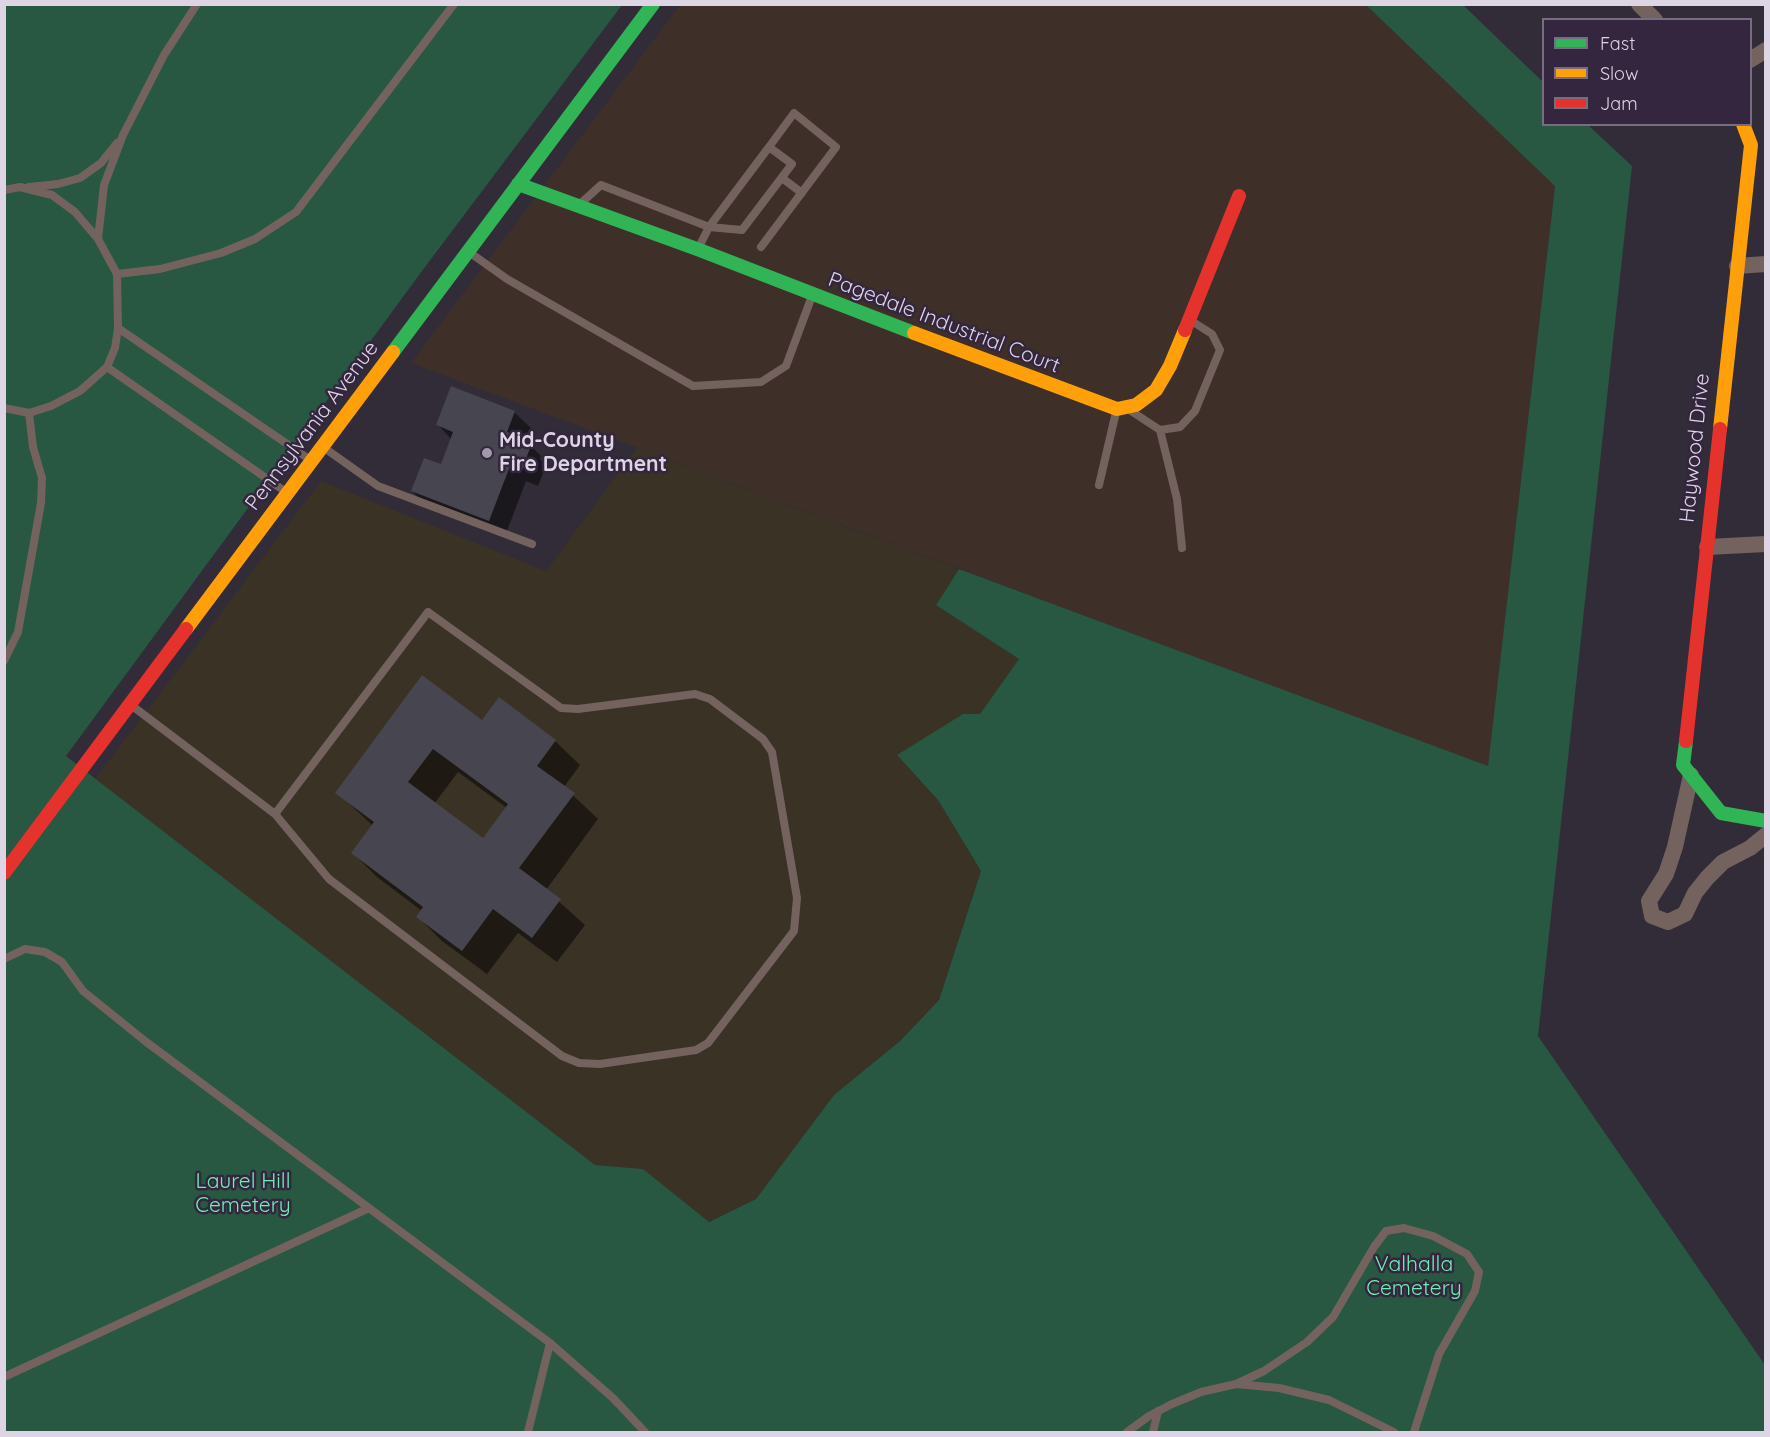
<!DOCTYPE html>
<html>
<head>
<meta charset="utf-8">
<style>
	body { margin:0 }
	#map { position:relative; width:1770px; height:1437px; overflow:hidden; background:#322c38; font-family:Quicksand,sans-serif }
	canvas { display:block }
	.frame { position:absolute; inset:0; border:6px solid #ddd5e4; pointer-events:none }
	.legend { position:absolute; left:1542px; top:18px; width:210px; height:108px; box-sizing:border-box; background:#33263e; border:2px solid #776c80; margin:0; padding:8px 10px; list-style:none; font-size:18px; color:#ddd5e4 }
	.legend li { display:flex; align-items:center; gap:12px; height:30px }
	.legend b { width:30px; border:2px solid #776c80 }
</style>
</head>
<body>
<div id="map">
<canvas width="1770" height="1437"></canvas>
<div class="frame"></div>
<ul class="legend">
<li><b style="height:8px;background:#30b455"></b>Fast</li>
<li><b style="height:8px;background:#ff9f0a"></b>Slow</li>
<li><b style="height:8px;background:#e5322d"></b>Jam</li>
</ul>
</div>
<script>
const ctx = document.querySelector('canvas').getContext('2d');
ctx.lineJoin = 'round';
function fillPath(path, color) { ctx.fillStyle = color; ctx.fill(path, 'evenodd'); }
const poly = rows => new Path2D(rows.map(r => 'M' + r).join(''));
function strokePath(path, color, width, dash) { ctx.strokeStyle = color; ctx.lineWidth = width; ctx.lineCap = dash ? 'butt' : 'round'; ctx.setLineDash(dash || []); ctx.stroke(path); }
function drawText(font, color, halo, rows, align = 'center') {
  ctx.font = font + ' Quicksand,sans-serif'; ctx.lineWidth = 5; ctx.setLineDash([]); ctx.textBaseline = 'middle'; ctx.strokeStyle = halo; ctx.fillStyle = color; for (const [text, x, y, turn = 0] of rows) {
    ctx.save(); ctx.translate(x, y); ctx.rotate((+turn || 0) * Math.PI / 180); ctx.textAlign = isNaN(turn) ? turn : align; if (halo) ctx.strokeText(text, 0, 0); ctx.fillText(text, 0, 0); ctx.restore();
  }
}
fillPath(poly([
	[680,5,1366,5,1555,185,1488,767,411,363]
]), '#3f2f29');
fillPath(poly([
	[637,448,959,569,936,605,1019,659,980,714,897,755,938,800,981,871,939,1000,900,1041,834,1095,756,1199,708,1222,643,1169,595,1165,95,779,321,481,546,571]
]), '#393225');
fillPath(poly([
	[5,5,622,5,422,271,66,756,595,1165,643,1169,709,1222,756,1199,834,1095,900,1041,939,1000,981,871,938,800,897,755,963,714,980,714,1019,659,936,605,959,569,1488,766,1555,186,1366,5,1463,5,1543,82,1544,124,1588,125,1632,166,1538,1036,1765,1365,1765,1432,5,1432]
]), '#285742');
fillPath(poly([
	[514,412,531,428,526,441,541,456,540,459,546,466,538,486,526,481,505,536,429,508,412,491,442,466,452,440,438,425],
	[499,699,555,741,580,765,564,787,598,819,546,890,585,925,557,962,518,933,487,974,442,941,418,917,422,911,377,877,353,853,373,826,337,792,483,722],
	[458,772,507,808,483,840,434,804]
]), '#0007');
fillPath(poly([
	[451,386,515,411,507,432,525,438,523,445,530,448,522,470,510,466,489,521,411,491,424,458,441,464,453,432,436,425],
	[422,675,482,720,499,697,556,740,537,766,575,793,519,868,561,899,532,938,493,909,462,951,416,917,423,907,351,853,374,822,335,793],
	[433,749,508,804,483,838,408,782]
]), '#47454f');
strokePath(poly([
	[782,178,802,193],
	[29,187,58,184,80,178,101,163,117,143],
	[4,190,20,187,52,195,75,212,98,239,117,274,118,328,115,348,107,367,80,391,51,406,29,413],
	[580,204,601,185,709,227,742,230,792,164,769,147,709,227,698,249],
	[98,239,104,185,123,135,164,55,197,4],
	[761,247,836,147,794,113,769,147],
	[469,252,507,279,693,386,761,382,786,366,812,296],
	[117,274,160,269,221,253,255,239,296,212,454,4],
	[118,328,309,459],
	[107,367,286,492],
	[4,408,29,413,33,447,42,478,41,503,18,632,4,661],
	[1131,411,1160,430,1177,499,1182,548],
	[1160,430,1180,427,1195,411,1220,350,1212,334,1190,320],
	[323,447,378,486,532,544],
	[1099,485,1116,412],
	[131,705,275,814,329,879,562,1056,579,1063,600,1064,696,1050,708,1043,794,931,797,898,772,752,763,739,710,699,695,694,578,709,561,708,428,612,275,814],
	[4,959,25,949,45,952,62,962,83,991,145,1041,550,1343,613,1398,645,1432],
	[4,1377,369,1208],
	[1236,1384,1264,1371,1307,1342,1333,1317,1374,1247,1386,1231,1404,1228,1433,1236,1467,1254,1479,1272,1475,1291,1439,1354,1414,1432],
	[528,1432,550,1343],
	[1127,1432,1149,1416,1172,1404,1201,1392,1236,1384,1279,1388,1329,1400,1394,1432],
	[1153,1432,1158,1411]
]), '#74625e', 8);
strokePath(poly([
	[1639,4,1655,20],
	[1750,60,1766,50],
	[1737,266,1766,264],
	[1707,547,1766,544],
	[1691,775,1675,847,1666,874,1649,901,1652,916,1668,922,1685,914,1695,893,1707,878,1723,862,1750,848,1766,835]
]), '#74625e', 16);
strokePath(poly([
	[518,184,697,249,914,333],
	[393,352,653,4],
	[1686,741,1683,765,1721,813,1766,821]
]), '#30b455', 14);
strokePath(poly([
	[914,333,1117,409,1136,405,1156,390,1170,366,1185,330],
	[1720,429,1751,145,1743,124],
	[186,629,393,352]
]), '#ff9f0a', 14);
strokePath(poly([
	[1185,330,1239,196],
	[1686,741,1720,429],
	[4,873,186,629]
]), '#e5322d', 14);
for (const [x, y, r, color] of [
	[487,453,6,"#a19aa8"]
]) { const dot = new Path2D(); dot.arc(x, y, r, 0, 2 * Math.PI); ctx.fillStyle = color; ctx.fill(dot); strokePath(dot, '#33263e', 2); }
drawText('21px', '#ddd5e4', '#33263e', [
	["Pagedale Industrial Court",944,323,21],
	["Pennsylvania Avenue",312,426,-53],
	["Haywood Drive",1695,448,-84]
]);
drawText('bold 21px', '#ddd5e4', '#33263e', [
	["Mid-County",499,441],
	["Fire Department",499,465]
], 'left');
drawText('21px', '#6eefb2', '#33263e', [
	["Laurel Hill",243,1182],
	["Cemetery",243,1206],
	["Valhalla",1414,1265],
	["Cemetery",1414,1289]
]);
</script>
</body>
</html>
